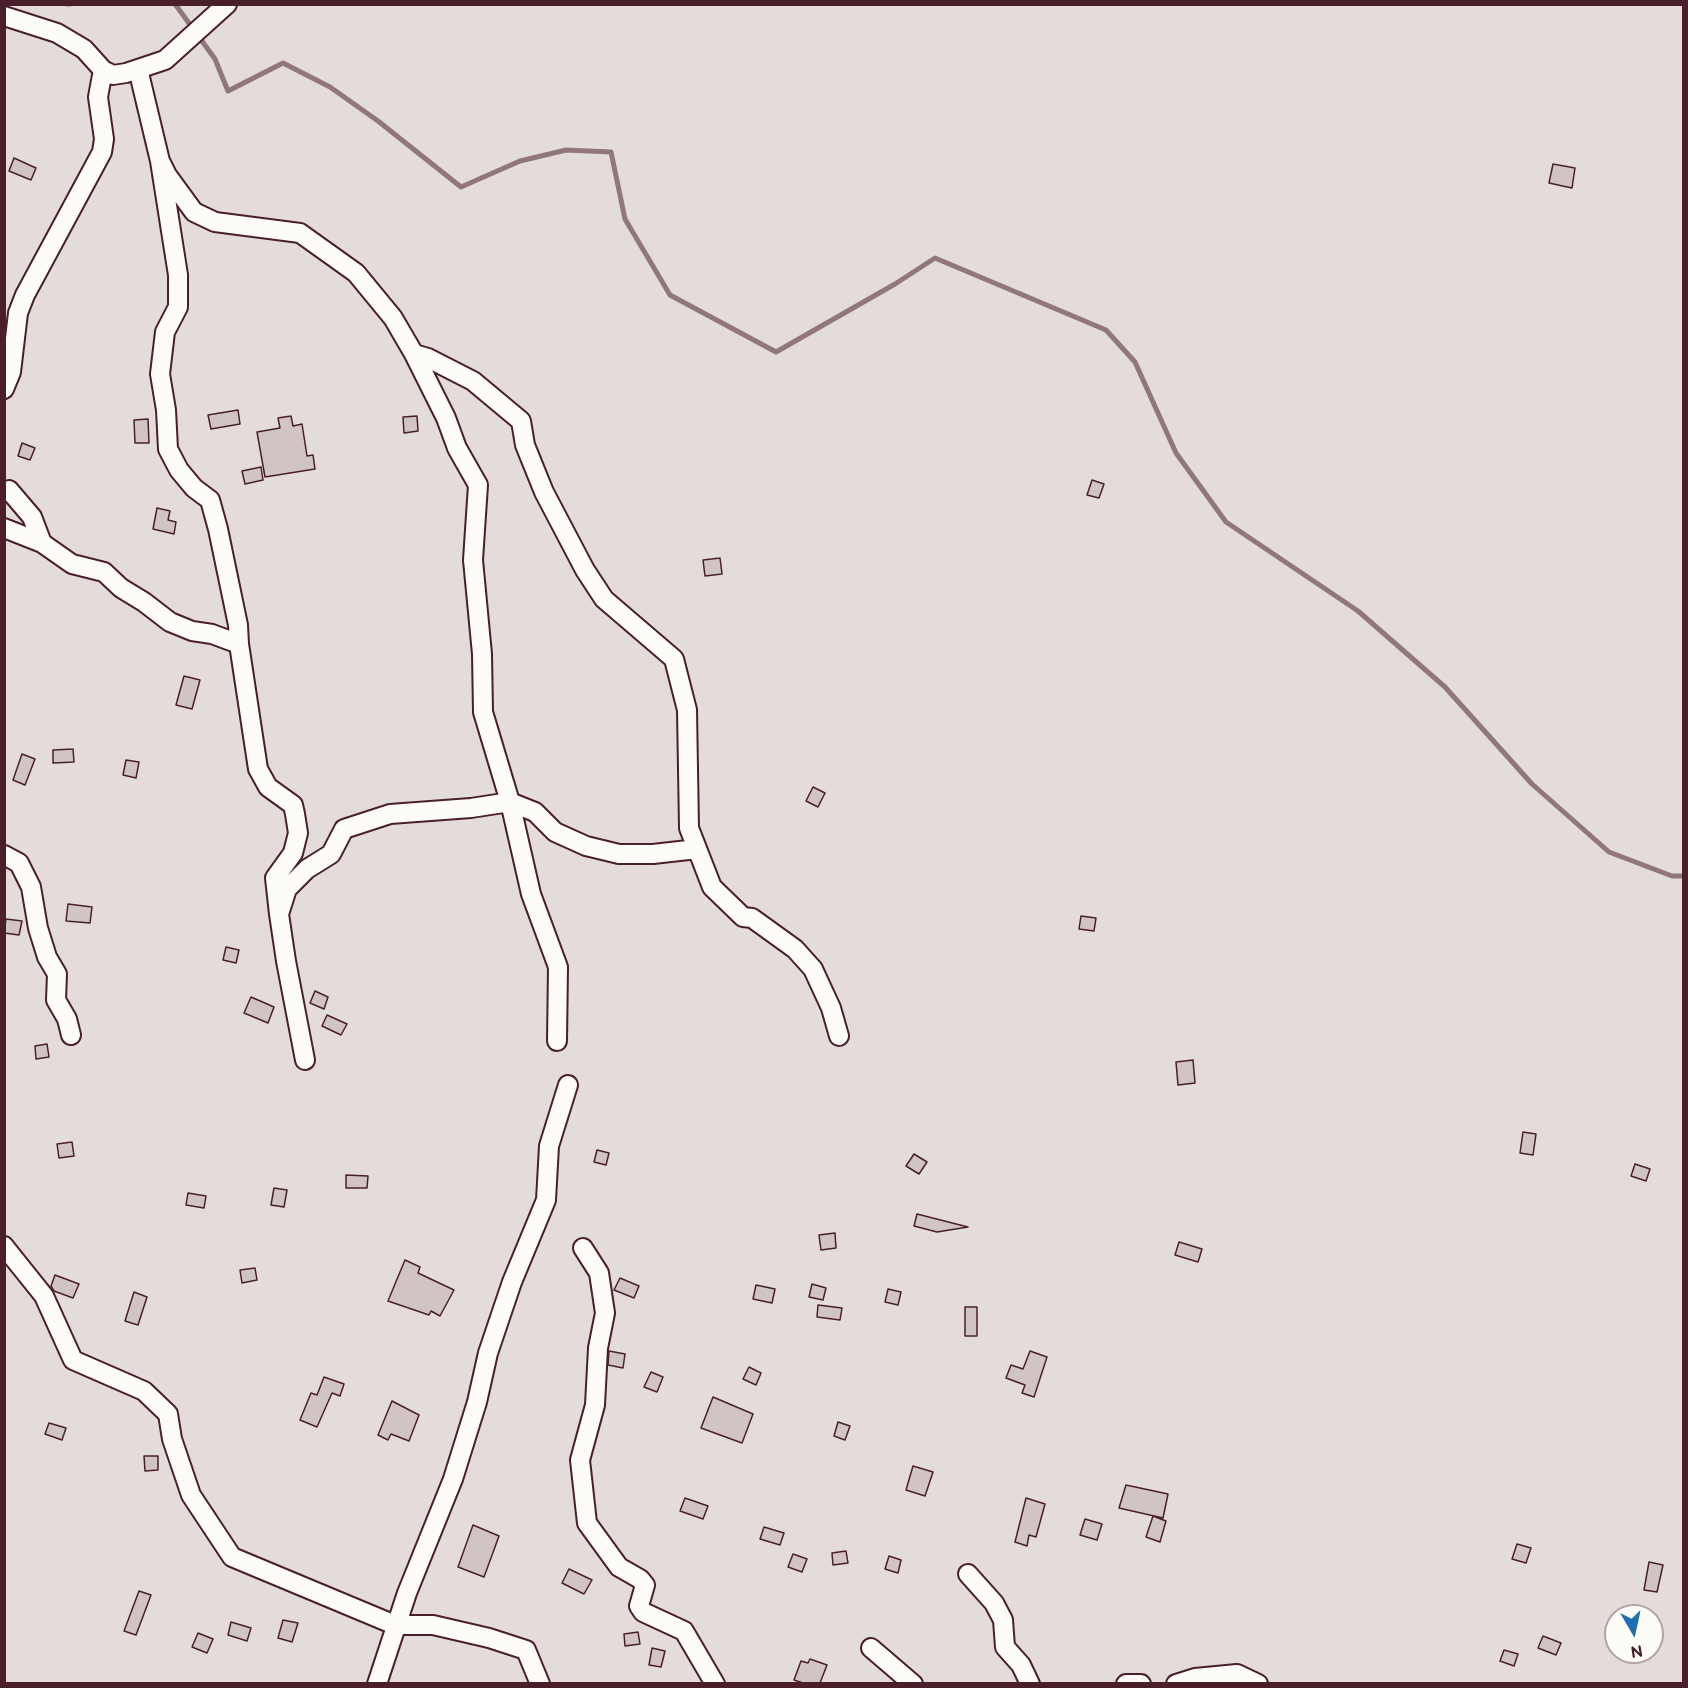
<!DOCTYPE html>
<html>
<head>
<meta charset="utf-8">
<style>
	body { margin:0 }
	#map { position:relative; width:1688px; height:1688px; overflow:hidden; background:#fdfcf7; font-family:"Balsamiq Sans",sans-serif }
	canvas { display:block }
	.frame { position:absolute; inset:0; border:6px solid #4a1f2b; pointer-events:none }
	.north { position:absolute; left:1604px; top:1604px; width:60px; height:60px; box-sizing:border-box; background:#fdfcf7; border:2px solid #b5a4a5; border-radius:50%; rotate:171deg; font-size:16px; font-weight:700; line-height:24px; text-align:center; color:#4a1f2b }
	.north::after { content:''; display:block; margin:auto; width:21px; height:27px; background:#1f6fb2; clip-path:polygon(50% 0,100% 100%,50% 72%,0 100%) }
</style>
</head>
<body>
<div id="map">
<canvas width="1688" height="1688"></canvas>
<div class="frame"></div>
<div class="north">N</div>
</div>
<script>
const ctx = document.querySelector('canvas').getContext('2d');
ctx.lineJoin = 'round';
function fillPath(path, color) { ctx.fillStyle = color; ctx.fill(path, 'evenodd'); }
const poly = rows => new Path2D(rows.map(r => 'M' + r).join(''));
function strokePath(path, color, width, dash) { ctx.strokeStyle = color; ctx.lineWidth = width; ctx.lineCap = dash ? 'butt' : 'round'; ctx.setLineDash(dash || []); ctx.stroke(path); }
fillPath(poly([
	[5,5,1683,5,1683,1683,5,1684],
	[1616,1616,1652,1616,1652,1652,1616,1652]
]), '#e3dcda');
strokePath(poly([
	[67,4,70,4],
	[175,4,215,59,228,91,283,63,330,87,378,121,461,187,520,161,566,150,611,152,625,219,670,295,776,352,895,284,935,258,1106,330,1135,362,1176,453,1226,522,1358,611,1445,687,1532,784,1609,852,1672,876,1684,876]
]), '#91777b', 5);
const building = poly([
	[14,158,36,168,31,180,9,171,14,158],
	[1553,164,1575,168,1572,188,1549,183,1553,164],
	[238,410,240,424,211,429,208,415,238,410],
	[291,416,293,426,302,424,307,456,313,455,315,469,265,477,257,432,280,428,278,418,291,416],
	[417,416,418,431,404,433,403,417,417,416],
	[148,419,149,443,135,443,134,420,148,419],
	[22,443,35,448,30,460,18,456,22,443],
	[261,467,263,480,245,484,242,471,261,467],
	[1092,480,1104,484,1099,498,1087,495,1092,480],
	[157,508,170,511,168,520,176,522,174,534,153,529,157,508],
	[720,558,722,574,705,576,703,560,720,558],
	[184,676,200,680,192,709,176,705,184,676],
	[73,749,74,762,53,763,53,750,73,749],
	[22,754,35,759,25,785,13,780,22,754],
	[126,760,139,762,136,778,123,775,126,760],
	[813,787,825,793,818,807,806,801,813,787],
	[68,904,92,907,90,923,66,921,68,904],
	[1081,916,1096,918,1094,931,1079,929,1081,916],
	[6,919,22,921,19,935,4,933,6,919],
	[226,947,239,950,236,963,223,960,226,947],
	[315,991,328,997,324,1009,310,1003,315,991],
	[251,997,274,1007,268,1023,244,1013,251,997],
	[327,1015,347,1024,341,1035,322,1026,327,1015],
	[47,1044,49,1057,36,1059,35,1046,47,1044],
	[1193,1060,1195,1083,1178,1085,1176,1062,1193,1060],
	[1523,1132,1536,1134,1533,1155,1520,1153,1523,1132],
	[72,1142,74,1156,59,1158,57,1144,72,1142],
	[597,1150,609,1153,606,1165,594,1162,597,1150],
	[914,1154,927,1162,919,1174,906,1166,914,1154],
	[1635,1164,1650,1169,1646,1181,1631,1176,1635,1164],
	[346,1175,368,1176,367,1188,346,1188,346,1175],
	[274,1188,287,1190,284,1207,271,1205,274,1188],
	[188,1193,206,1196,204,1208,186,1205,188,1193],
	[917,1214,968,1227,937,1232,914,1226,917,1214],
	[835,1233,836,1248,821,1250,819,1235,835,1233],
	[1179,1242,1202,1249,1198,1262,1175,1255,1179,1242],
	[405,1260,420,1267,418,1273,454,1290,440,1316,431,1311,429,1315,388,1301,405,1260],
	[255,1268,257,1280,242,1283,240,1270,255,1268],
	[55,1275,79,1284,73,1298,54,1291,51,1286,55,1275],
	[620,1278,639,1286,634,1298,614,1290,620,1278],
	[812,1284,826,1288,823,1300,809,1297,812,1284],
	[756,1285,775,1289,772,1303,753,1299,756,1285],
	[888,1289,901,1292,898,1305,885,1302,888,1289],
	[134,1292,147,1297,138,1325,125,1321,134,1292],
	[818,1305,842,1308,840,1320,817,1317,818,1305],
	[965,1307,977,1307,977,1336,965,1336,965,1307],
	[609,1351,625,1354,623,1368,608,1365,609,1351],
	[1030,1351,1047,1357,1034,1397,1022,1393,1025,1385,1006,1378,1011,1365,1023,1369,1030,1351],
	[749,1367,761,1373,756,1385,743,1379,749,1367],
	[651,1372,663,1377,657,1392,644,1387,651,1372],
	[324,1377,344,1384,340,1396,332,1393,317,1427,300,1420,311,1393,317,1395,324,1377],
	[713,1397,753,1414,742,1443,701,1428,713,1397],
	[392,1401,419,1415,409,1441,391,1434,388,1440,378,1435,392,1401],
	[838,1422,850,1426,845,1440,834,1436,838,1422],
	[49,1423,66,1428,62,1440,45,1434,49,1423],
	[144,1456,158,1456,158,1470,145,1471,144,1456],
	[913,1466,933,1472,925,1496,906,1490,913,1466],
	[1126,1485,1168,1494,1163,1518,1119,1508,1126,1485],
	[685,1498,708,1506,703,1519,680,1511,685,1498],
	[1026,1498,1045,1504,1036,1537,1029,1535,1027,1546,1015,1542,1026,1498],
	[1153,1516,1166,1521,1160,1542,1146,1537,1153,1516],
	[1085,1519,1102,1524,1097,1540,1080,1535,1085,1519],
	[473,1525,499,1536,484,1577,458,1567,473,1525],
	[764,1527,784,1533,780,1545,760,1539,764,1527],
	[1517,1544,1531,1548,1526,1563,1512,1559,1517,1544],
	[846,1551,848,1563,833,1565,832,1553,846,1551],
	[793,1554,807,1559,802,1572,788,1567,793,1554],
	[889,1556,901,1560,898,1573,885,1569,889,1556],
	[1649,1562,1663,1565,1657,1592,1644,1590,1649,1562],
	[569,1569,592,1580,584,1594,562,1583,569,1569],
	[139,1591,151,1595,136,1635,124,1631,139,1591],
	[283,1620,298,1623,292,1642,278,1638,283,1620],
	[231,1622,251,1628,247,1641,228,1635,231,1622],
	[638,1632,640,1644,625,1646,624,1634,638,1632],
	[198,1633,213,1639,207,1653,192,1647,198,1633],
	[1543,1636,1561,1643,1556,1655,1538,1648,1543,1636],
	[652,1648,665,1651,661,1667,649,1665,652,1648],
	[1504,1650,1518,1654,1514,1666,1500,1661,1504,1650],
	[810,1659,827,1665,820,1683,803,1683,794,1680,801,1661,808,1663,810,1659]
]);
fillPath(building, '#d0c5c4');
strokePath(building, '#4a1f2b', 1.5);
const minor = poly([
	[4,16,57,33,84,49,103,70,113,75,126,73,165,60,227,4],
	[138,69,160,161,178,275,178,307,165,332,160,374,166,410,168,449,179,470,194,488,210,500,218,529,238,625,239,644,258,769,268,787,293,805,295,814,298,833,293,853,275,878,279,914],
	[160,161,167,175,194,212,215,222,300,233,356,273,393,318,414,354,428,358,473,381,521,421,525,445,544,492,585,570,604,599,674,659,687,710,689,828,712,887,743,917,752,918,795,949,813,969,831,1008,839,1036],
	[414,354,446,418,457,448,478,485,473,560,482,654,483,712,510,802,531,894,558,967,557,1041],
	[4,389,11,372,18,313,25,295,102,152,104,139,98,97,103,70],
	[9,490,32,517,42,543],
	[4,528,42,543,72,564,104,572,121,588,144,602,170,622,192,631,212,634,239,644],
	[4,855,19,863,31,887,38,928,47,957,57,974,56,1000,67,1019,71,1035],
	[305,1060,286,961,279,914,287,889,307,869,331,854,344,829,390,814,471,808,510,802,535,812,555,832,586,846,619,854,653,854,697,849],
	[4,1246,44,1296,73,1360,144,1391,168,1414,172,1439,191,1495,232,1557,395,1625,433,1625,489,1638,526,1650,540,1684],
	[583,1248,599,1273,605,1313,598,1348,595,1405,580,1460,587,1523,619,1567,640,1579,645,1585,639,1606,643,1612,684,1631,715,1684],
	[968,1574,994,1603,1003,1620,1005,1647,1021,1665,1030,1684],
	[871,1648,913,1684],
	[377,1684,407,1593,453,1479,477,1402,488,1353,512,1282,546,1200,549,1146,568,1085],
	[1126,1684,1141,1684],
	[1176,1684,1195,1678,1237,1674,1258,1684]
]);
strokePath(minor, '#4a1f2b', 22);
strokePath(minor, '#fdfcf7', 18);
</script>
</body>
</html>
